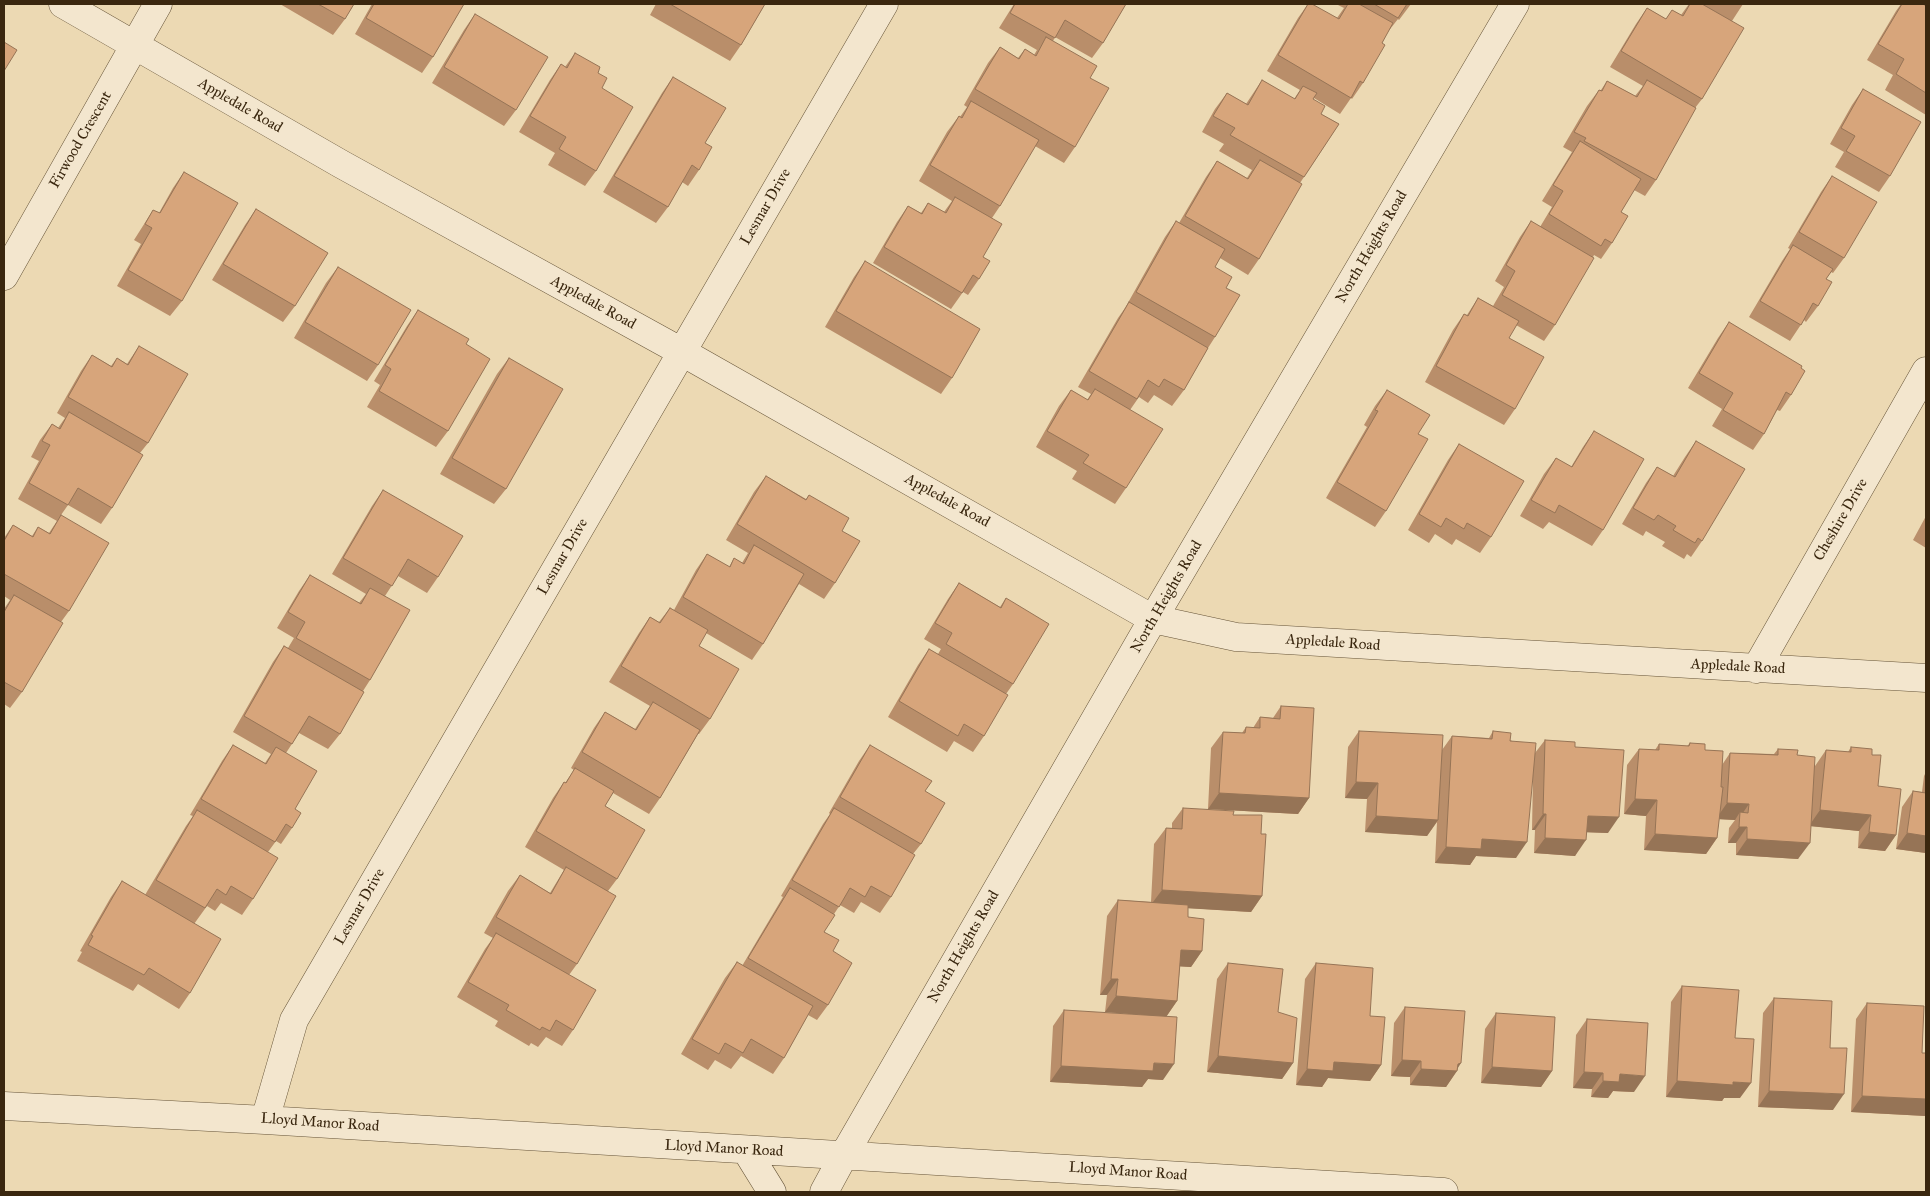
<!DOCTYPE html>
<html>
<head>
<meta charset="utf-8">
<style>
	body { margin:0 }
	#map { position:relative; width:1930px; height:1196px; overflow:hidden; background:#ecd9b3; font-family:"IM FELL Great Primer",serif }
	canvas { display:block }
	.frame { position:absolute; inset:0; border:5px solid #3a270f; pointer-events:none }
</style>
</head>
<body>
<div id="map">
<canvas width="1930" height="1196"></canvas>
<div class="frame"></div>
</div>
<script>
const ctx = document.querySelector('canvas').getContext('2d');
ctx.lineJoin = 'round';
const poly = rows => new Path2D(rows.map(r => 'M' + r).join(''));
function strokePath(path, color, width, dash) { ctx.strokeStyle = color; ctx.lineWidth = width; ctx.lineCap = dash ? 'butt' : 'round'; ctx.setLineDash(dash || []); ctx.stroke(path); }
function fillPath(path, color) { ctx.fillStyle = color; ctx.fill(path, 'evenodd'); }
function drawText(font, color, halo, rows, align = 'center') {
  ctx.font = font + ' "IM FELL Great Primer",serif'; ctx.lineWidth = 5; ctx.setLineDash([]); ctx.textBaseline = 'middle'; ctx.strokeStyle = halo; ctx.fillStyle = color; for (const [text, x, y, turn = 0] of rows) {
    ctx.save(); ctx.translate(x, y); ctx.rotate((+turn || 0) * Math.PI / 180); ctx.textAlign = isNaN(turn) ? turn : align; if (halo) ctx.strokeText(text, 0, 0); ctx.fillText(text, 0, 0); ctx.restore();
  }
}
const minor = poly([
	[63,4,341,164,682,352,1153,619,1236,637,1926,678],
	[4,276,158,4],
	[1756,669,1926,371],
	[4,1106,265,1120,1444,1192],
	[265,1120,294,1020,884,4],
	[746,1150,772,1192],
	[824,1192,844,1155,1153,619,1515,4]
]);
strokePath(minor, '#665438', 29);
strokePath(minor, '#f3e6ce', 28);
fillPath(poly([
	[280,4,354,4,345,19,333,35],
	[372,4,464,4,433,57,422,73,355,34],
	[656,4,765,4,741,45,730,61,650,15],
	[1014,4,1126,4,1103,43,1092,58,1055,37,1053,41,1090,78,1075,147,1064,163,1035,146,1000,206,992,218,983,257,979,279,968,295,963,292,951,309,873,263,897,222,908,206,921,213,928,203,944,212,952,201,919,181,947,132,959,116,960,117,967,107,964,105,988,63,1000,47,1018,58,1025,49,1034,55,1037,50,999,28],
	[1308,4,1337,18,1344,8,1336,4,1411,4,1399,20,1398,19,1387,33,1382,43,1363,83,1352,99,1351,98,1340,114,1314,98,1313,99,1321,114,1339,124,1300,183,1259,259,1248,275,1220,258,1215,267,1226,288,1215,337,1208,348,1184,390,1172,406,1154,395,1148,403,1139,397,1130,410,1126,488,1115,504,1072,479,1077,471,1036,447,1059,406,1071,390,1087,400,1091,394,1078,387,1118,318,1125,308,1165,237,1176,221,1179,223,1206,177,1217,161,1247,178,1252,170,1219,151,1224,144,1202,132,1215,109,1227,93,1246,104,1262,80,1294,99,1300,90,1267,71,1298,18],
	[1689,4,1743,4,1732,21,1702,99,1695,108,1656,180,1645,196,1634,190,1621,212,1612,243,1601,259,1594,255,1593,257,1555,325,1544,341,1516,325,1509,338,1515,409,1504,425,1425,382,1453,330,1464,314,1467,315,1478,298,1493,306,1504,287,1495,281,1520,237,1531,221,1540,227,1552,207,1542,201,1572,152,1563,147,1587,106,1599,90,1601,90,1607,81,1635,96,1643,86,1610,67,1636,24,1647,8,1666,19,1672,10,1681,15],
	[1901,4,1923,4,1926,6,1926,115,1885,90,1893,75,1867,60,1896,11],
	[475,14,516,110,504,126,432,83,464,30],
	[575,53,598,73,596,171,585,186,548,165,555,153,519,132,550,80,561,64,565,67],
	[673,77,705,143,699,170,688,186,682,182,668,207,656,223,603,192,662,93],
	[1863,89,1890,176,1879,192,1835,167,1844,152,1830,144,1852,105],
	[184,172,182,301,170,316,117,286,141,244,134,240,153,210,159,213,173,188],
	[1832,176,1844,258,1833,273,1831,272,1826,279,1818,306,1806,322,1804,320,1790,341,1749,317,1782,261,1790,249,1788,248,1821,192],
	[256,209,295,306,283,322,212,280,245,225],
	[865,261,952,378,941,394,825,327,854,277],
	[338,267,378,365,367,381,294,338,326,283],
	[418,310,466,344,448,431,436,447,367,407,380,385,374,381,407,326],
	[1729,322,1801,368,1791,395,1780,411,1777,410,1764,434,1753,450,1712,426,1722,409,1688,388,1718,338],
	[139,346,148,443,140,453,112,508,101,524,68,505,61,515,69,611,61,622,22,692,10,708,4,704,4,609,10,600,4,596,4,538,13,525,32,536,38,527,49,533,57,521,18,499,39,461,31,457,40,440,52,424,58,428,65,418,57,413,81,371,92,355,111,366,117,358,127,364],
	[509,358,506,489,494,504,440,474,497,374],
	[1387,390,1418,434,1386,511,1375,527,1326,498,1367,427,1364,425,1375,406],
	[1594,431,1603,530,1592,546,1549,522,1543,529,1520,516,1544,474,1556,458,1571,467,1583,447],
	[1696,441,1702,541,1691,557,1687,554,1684,559,1662,546,1665,542,1646,531,1643,536,1622,524,1646,483,1657,467,1673,476,1685,457],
	[1459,444,1491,537,1480,553,1456,539,1452,545,1435,534,1429,543,1408,530,1448,460],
	[766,476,806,499,809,495,842,531,835,583,824,599,799,584,763,644,752,660,706,633,699,646,710,719,699,734,698,734,660,798,649,814,613,793,605,806,617,879,608,891,577,964,569,975,573,1030,562,1046,546,1037,538,1047,531,1043,529,1046,495,1026,498,1021,457,997,485,949,493,938,484,933,508,891,520,875,550,893,564,870,525,847,553,798,564,782,565,783,574,770,571,768,594,728,605,712,635,729,650,706,609,682,639,633,650,617,659,622,670,608,674,610,696,570,707,554,729,567,734,558,742,563,748,553,726,540,754,492],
	[383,490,438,577,427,593,398,576,385,596,370,680,363,691,340,734,328,749,299,733,286,753,295,809,292,828,281,844,276,841,268,852,253,899,242,915,221,903,215,911,207,906,194,924,190,993,179,1009,138,984,133,991,77,961,82,952,80,951,111,897,122,881,145,895,186,826,193,816,190,815,222,761,233,745,265,763,271,754,233,732,273,662,284,646,288,648,294,638,277,628,299,591,310,575,359,603,366,594,332,574,372,506],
	[1926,516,1926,548,1913,540],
	[959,583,1000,607,1006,598,1013,684,1006,694,984,736,973,752,954,741,947,752,888,717,918,665,929,649,938,654,941,649,924,639,948,599],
	[1281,706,1309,798,1298,814,1208,809,1211,748,1223,732,1242,733,1246,727,1253,728,1260,717,1273,718],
	[1359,731,1442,750,1452,736,1489,738,1493,731,1535,753,1545,740,1575,747,1608,833,1587,832,1575,856,1534,853,1535,830,1532,830,1533,776,1516,858,1476,856,1470,865,1435,863,1437,822,1427,836,1365,832,1367,799,1345,798,1348,747],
	[1690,743,1705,750,1722,765,1730,753,1774,754,1778,749,1797,755,1815,766,1826,750,1848,752,1851,747,1872,755,1878,786,1896,835,1885,851,1858,848,1859,831,1811,826,1798,859,1736,855,1736,843,1728,843,1729,828,1735,820,1719,819,1717,838,1706,854,1644,850,1646,816,1624,814,1627,765,1639,749,1655,750,1659,744,1687,746],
	[870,745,925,791,921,844,913,854,891,897,880,913,861,902,854,913,840,905,834,914,824,932,833,951,828,1005,817,1020,808,1015,784,1058,773,1074,741,1056,731,1069,715,1060,708,1070,681,1054,725,978,737,962,742,966,783,897,781,896,823,824,830,814,829,813,859,761],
	[1926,772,1926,853,1896,849,1902,807,1913,791,1922,792,1924,776],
	[1183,808,1233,815,1261,834,1262,896,1251,912,1188,908,1188,917,1202,951,1191,967,1180,966,1177,1001,1166,1017,1105,1012,1107,995,1100,995,1107,916,1118,900,1151,902,1154,844,1166,828,1172,828,1172,823],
	[1228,963,1278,1012,1293,1063,1282,1079,1207,1072,1217,979],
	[1316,963,1370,1016,1381,1065,1370,1081,1328,1078,1322,1087,1296,1085,1305,979],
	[1682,986,1735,1038,1740,1098,1724,1098,1722,1101,1666,1097,1671,1002],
	[1774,998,1833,1110,1758,1107,1763,1013],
	[1867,1003,1922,1053,1926,1116,1851,1112,1856,1019],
	[1405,1007,1458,1069,1446,1087,1410,1085,1410,1077,1391,1076,1394,1023],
	[1064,1010,1163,1080,1148,1079,1142,1087,1050,1082,1053,1026],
	[1496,1013,1552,1071,1541,1087,1481,1083,1485,1029],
	[1587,1019,1634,1092,1613,1091,1608,1098,1591,1097,1592,1089,1573,1088,1576,1035]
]), '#b98e6a');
fillPath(poly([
	[1356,782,1378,783,1367,799,1345,798],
	[1219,793,1309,798,1298,814,1208,809],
	[1635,799,1657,800,1646,816,1624,814],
	[1727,803,1749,804,1740,817,1740,812,1735,820,1716,819],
	[1820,810,1871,815,1859,831,1809,826],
	[1543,814,1546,814,1535,830,1532,830],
	[1376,816,1438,820,1427,836,1365,832],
	[1588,816,1619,817,1608,833,1577,832],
	[1739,827,1747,827,1736,843,1728,843],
	[1869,832,1896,835,1885,851,1858,848],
	[1907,833,1926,836,1926,853,1896,849],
	[1655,834,1717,838,1706,854,1644,850],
	[1545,838,1586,840,1575,856,1534,853],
	[1482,839,1527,842,1516,858,1476,856,1470,865,1435,863,1446,847],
	[1747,839,1810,843,1798,859,1736,855],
	[1162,890,1262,896,1251,912,1150,906],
	[1181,950,1202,951,1191,967,1170,966],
	[1111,979,1118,979,1107,995,1100,995],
	[1116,996,1177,1001,1166,1017,1105,1012],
	[1218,1056,1293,1063,1282,1079,1207,1072],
	[1402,1060,1421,1061,1410,1077,1391,1076],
	[1334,1062,1381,1065,1370,1081,1328,1078,1322,1087,1296,1085,1307,1069],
	[1154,1063,1174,1064,1163,1080,1148,1079,1142,1087,1050,1082,1061,1066],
	[1461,1063,1456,1071,1457,1071,1446,1087,1410,1085,1421,1069],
	[1492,1067,1552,1071,1541,1087,1481,1083],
	[1584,1072,1603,1073,1592,1089,1573,1088],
	[1620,1074,1645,1076,1634,1092,1613,1091,1608,1098,1591,1097,1603,1081],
	[1677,1081,1733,1082,1751,1083,1740,1098,1724,1098,1722,1101,1666,1097],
	[1769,1091,1844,1094,1833,1110,1758,1107],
	[1862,1096,1926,1099,1926,1116,1851,1112]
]), '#967456');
const building = poly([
	[318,4,354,4,345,19,318,4],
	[374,4,464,4,433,57,366,18,374,4],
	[670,4,765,4,741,45,670,4],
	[1015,4,1126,4,1103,43,1065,20,1055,38,1010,13,1015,4],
	[1308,4,1312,4,1339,19,1348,4,1359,4,1393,23,1382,43,1385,45,1363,83,1360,81,1351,98,1278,55,1308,4],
	[1374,4,1407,4,1398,18,1374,4],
	[1690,4,1702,4,1744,28,1702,99,1621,51,1647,8,1666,19,1672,10,1683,16,1690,4],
	[1902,4,1923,4,1926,6,1926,93,1896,74,1904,59,1878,44,1902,4],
	[475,14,548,57,516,110,444,67,475,14],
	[1046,37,1097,66,1090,78,1109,88,1075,147,975,89,1000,47,1019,59,1025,49,1036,56,1046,37],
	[4,42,17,50,4,71,4,42],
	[575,53,600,67,598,73,607,78,602,88,633,107,596,171,559,149,566,137,530,116,561,64,567,68,575,53],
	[673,77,726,108,705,143,712,147,699,170,692,165,668,207,614,176,673,77],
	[1262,80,1295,99,1303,86,1317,93,1313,99,1325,106,1321,114,1339,124,1304,177,1230,135,1235,128,1213,116,1227,93,1248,105,1262,80],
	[1647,80,1696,108,1656,180,1584,141,1586,138,1574,132,1599,90,1602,91,1607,81,1637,97,1647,80],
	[1863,89,1921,122,1890,176,1846,151,1855,136,1841,128,1863,89],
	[971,101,1039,140,1000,206,930,165,959,116,962,118,971,101],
	[1580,141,1641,179,1621,212,1628,216,1612,243,1605,239,1601,246,1549,214,1563,191,1553,185,1580,141],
	[1260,160,1302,184,1259,259,1185,216,1217,161,1248,179,1260,160],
	[184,172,238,203,182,301,128,270,152,228,145,224,153,210,160,213,184,172],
	[1832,176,1877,202,1844,258,1799,232,1832,176],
	[955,197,1002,224,983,257,990,261,979,279,973,275,962,293,884,247,908,206,922,214,928,203,946,213,955,197],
	[256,209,328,253,295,306,223,264,256,209],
	[1176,221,1225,249,1215,267,1232,277,1226,288,1240,295,1215,337,1136,292,1176,221],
	[1531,221,1594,258,1555,325,1502,295,1515,271,1506,265,1531,221],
	[1793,245,1833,269,1826,279,1832,282,1818,306,1813,303,1801,325,1760,301,1793,245],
	[865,261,980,329,952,378,836,311,865,261],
	[338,267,411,310,378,365,305,322,338,267],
	[1478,298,1519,321,1509,338,1544,357,1515,409,1436,366,1464,314,1468,316,1478,298],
	[1129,302,1208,348,1184,390,1164,379,1159,387,1148,380,1137,399,1089,371,1129,302],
	[418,310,469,339,466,344,490,359,448,431,379,391,391,369,385,365,418,310],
	[1729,322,1802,366,1801,368,1805,371,1791,395,1786,392,1764,434,1723,410,1733,393,1699,373,1729,322],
	[139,346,188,374,148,443,68,397,92,355,112,367,117,358,128,365,139,346],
	[509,358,563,389,506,489,452,458,509,358],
	[1095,389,1163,429,1126,488,1083,463,1089,455,1047,431,1071,390,1088,400,1095,389],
	[1387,390,1430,415,1418,434,1428,439,1386,511,1337,482,1378,411,1375,410,1387,390],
	[69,412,143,455,112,508,78,488,68,505,29,483,50,445,42,441,52,424,60,429,69,412],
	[1594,431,1644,459,1603,530,1559,505,1555,513,1531,500,1556,458,1572,467,1594,431],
	[1696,441,1745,469,1702,541,1698,538,1695,543,1673,530,1676,526,1658,515,1654,520,1633,508,1657,467,1675,477,1696,441],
	[1459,444,1524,481,1491,537,1467,523,1464,529,1446,518,1441,527,1419,514,1459,444],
	[766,476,806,500,809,495,849,518,842,531,860,541,835,583,737,524,766,476],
	[383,490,463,536,438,577,408,559,392,586,343,558,383,490],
	[61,515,109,543,69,611,4,574,4,541,13,525,33,537,38,527,50,534,61,515],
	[754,545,804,574,763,644,683,597,707,554,730,567,734,558,744,564,754,545],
	[310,575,361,604,370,588,410,610,370,680,296,638,305,622,288,612,310,575],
	[959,583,1001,608,1006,598,1049,624,1013,684,946,644,952,633,935,623,959,583],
	[14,595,63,623,22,692,4,682,4,612,14,595],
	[670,608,708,630,699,646,739,669,710,719,621,666,650,617,660,623,670,608],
	[284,646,364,692,340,734,309,716,292,744,244,716,284,646],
	[929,649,1008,695,984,736,964,724,958,736,899,701,929,649],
	[653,702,700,730,660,798,582,752,605,712,636,730,653,702],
	[1281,706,1314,708,1309,798,1219,793,1223,732,1245,733,1246,727,1260,728,1260,717,1280,719,1281,706],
	[1359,731,1443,735,1438,820,1376,816,1378,783,1356,782,1359,731],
	[1493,731,1511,733,1510,741,1536,743,1527,842,1482,839,1481,849,1446,847,1452,736,1492,739,1493,731],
	[1545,740,1575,742,1575,747,1624,750,1619,817,1588,816,1586,840,1545,838,1546,814,1543,814,1545,740],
	[1690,743,1705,744,1705,750,1723,751,1721,787,1723,787,1717,838,1655,834,1657,800,1635,799,1639,749,1659,750,1659,744,1689,746,1690,743],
	[233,745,266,764,276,747,317,771,295,809,301,813,292,828,286,824,275,842,201,799,233,745],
	[870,745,932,781,925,791,945,803,921,844,840,797,870,745],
	[1851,747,1872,749,1872,755,1881,755,1878,786,1901,789,1896,835,1869,832,1871,815,1820,810,1826,750,1851,752,1851,747],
	[1778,749,1798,750,1797,755,1815,757,1810,843,1747,839,1747,827,1739,827,1740,812,1748,813,1749,804,1727,803,1730,753,1778,755,1778,749],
	[575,768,614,791,605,806,645,830,617,879,536,831,564,782,566,783,575,768],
	[1913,791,1926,793,1926,836,1907,833,1913,791],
	[834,808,915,855,891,897,871,886,865,897,850,888,839,907,792,880,834,808],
	[1183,808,1234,811,1233,815,1262,815,1261,834,1266,834,1262,896,1162,890,1166,828,1182,829,1183,808],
	[197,810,278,858,253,899,231,886,226,895,217,889,205,908,156,880,197,810],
	[566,867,616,896,577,964,496,917,520,875,551,894,566,867],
	[122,881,221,939,190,993,149,968,144,975,88,945,93,936,91,935,122,881],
	[790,888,835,915,824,932,839,940,833,951,852,963,828,1005,748,958,790,888],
	[1118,900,1188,905,1188,917,1204,919,1202,951,1181,950,1177,1001,1116,996,1118,979,1111,979,1118,900],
	[496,933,596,990,573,1030,556,1020,550,1031,542,1027,540,1030,506,1010,509,1005,468,982,496,933],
	[737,962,813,1006,784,1058,751,1039,743,1053,725,1043,719,1054,692,1039,737,962],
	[1228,963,1283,969,1278,1012,1297,1018,1293,1063,1218,1056,1228,963],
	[1316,963,1373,968,1370,1016,1385,1017,1381,1065,1334,1062,1333,1071,1307,1069,1316,963],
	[1682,986,1739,990,1735,1038,1754,1039,1751,1083,1733,1082,1733,1085,1677,1081,1682,986],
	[1774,998,1832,1001,1830,1048,1847,1048,1844,1094,1769,1091,1774,998],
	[1867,1003,1924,1006,1922,1053,1926,1053,1926,1099,1862,1096,1867,1003],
	[1405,1007,1465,1011,1461,1063,1458,1064,1457,1071,1421,1069,1421,1061,1402,1060,1405,1007],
	[1064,1010,1177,1017,1174,1064,1154,1063,1153,1071,1061,1066,1064,1010],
	[1496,1013,1555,1017,1552,1071,1492,1067,1496,1013],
	[1587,1019,1648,1023,1645,1076,1620,1074,1619,1082,1603,1081,1603,1073,1584,1072,1587,1019]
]);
fillPath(building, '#d7a57b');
strokePath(building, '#967456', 1);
drawText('15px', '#3a270f', '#f3e6ce', [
	["Appledale Road",240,106,30],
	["Firwood Crescent",81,140,-60],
	["Lesmar Drive",766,207,-60],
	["North Heights Road",1372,247,-60],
	["Appledale Road",593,303,29],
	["Appledale Road",947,501,29],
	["Cheshire Drive",1841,520,-60],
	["Lesmar Drive",563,557,-60],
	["North Heights Road",1167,597,-60],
	["Appledale Road",1333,643,4],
	["Appledale Road",1738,667,3],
	["Lesmar Drive",360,907,-60],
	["North Heights Road",964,947,-60],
	["Lloyd Manor Road",320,1123,4],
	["Lloyd Manor Road",724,1149,3],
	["Lloyd Manor Road",1128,1172,4]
]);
</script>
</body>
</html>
